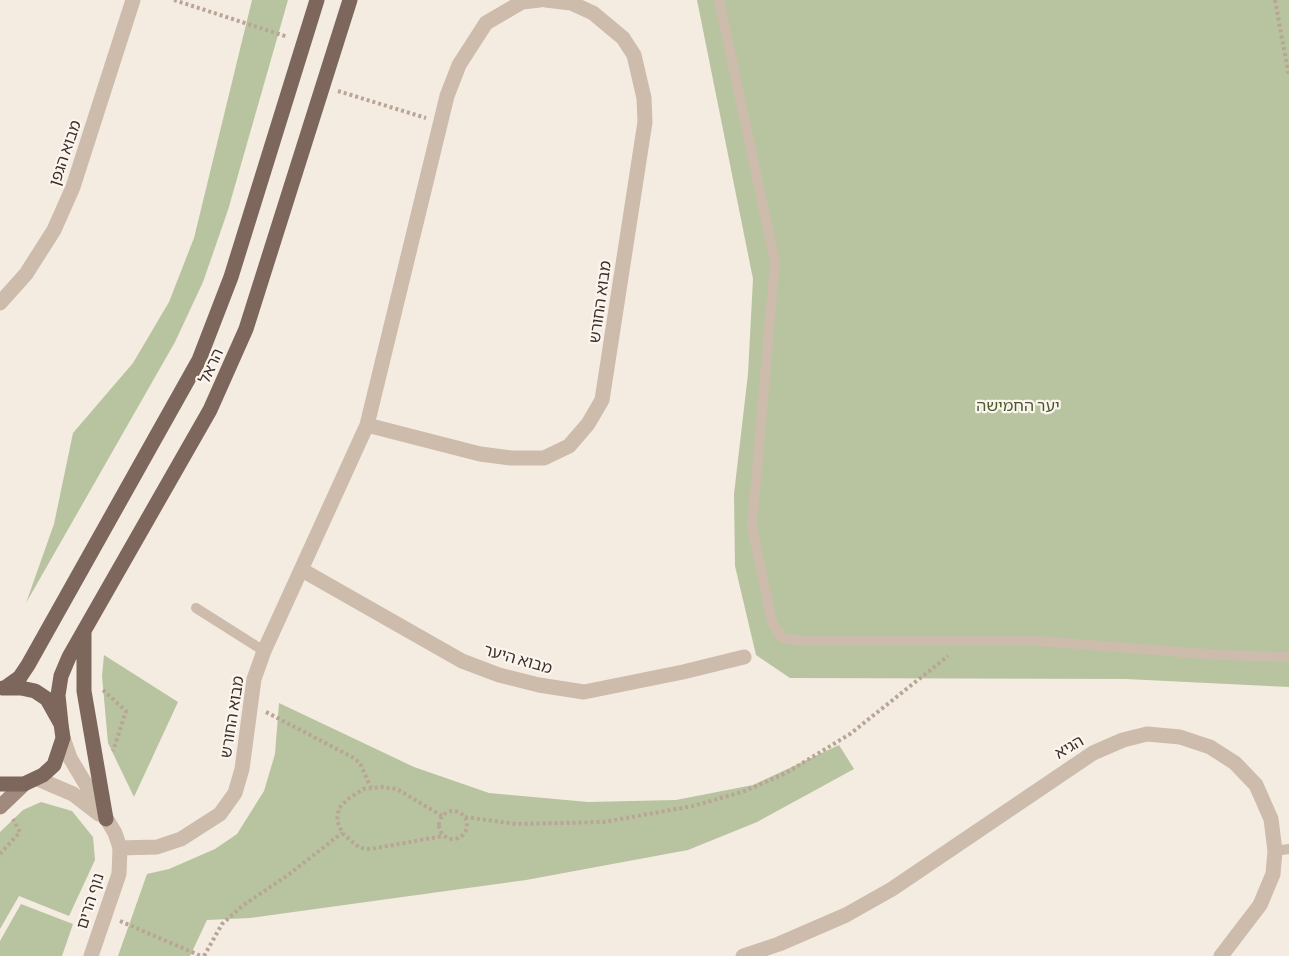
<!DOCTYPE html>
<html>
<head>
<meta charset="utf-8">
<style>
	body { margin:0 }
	canvas { display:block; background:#f4ebe1 }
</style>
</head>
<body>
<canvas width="1289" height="956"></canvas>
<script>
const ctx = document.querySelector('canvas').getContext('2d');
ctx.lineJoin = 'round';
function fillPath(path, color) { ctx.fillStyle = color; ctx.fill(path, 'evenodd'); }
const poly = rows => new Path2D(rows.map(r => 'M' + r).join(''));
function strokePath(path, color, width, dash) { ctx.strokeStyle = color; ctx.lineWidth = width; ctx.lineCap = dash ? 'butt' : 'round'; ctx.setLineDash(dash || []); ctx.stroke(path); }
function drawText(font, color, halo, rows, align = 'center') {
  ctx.font = font + ' Commissioner,"Noto Sans Hebrew",sans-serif'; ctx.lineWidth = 4.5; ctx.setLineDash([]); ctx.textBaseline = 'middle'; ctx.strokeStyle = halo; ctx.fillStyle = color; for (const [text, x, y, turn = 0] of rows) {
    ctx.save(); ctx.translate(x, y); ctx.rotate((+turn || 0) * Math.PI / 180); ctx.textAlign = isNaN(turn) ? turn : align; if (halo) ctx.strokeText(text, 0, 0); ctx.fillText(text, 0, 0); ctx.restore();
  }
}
fillPath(poly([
	[252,0,288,0,228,210,203,282,175,342,26,603,54,524,73,433,133,363,169,302,194,238],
	[697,0,1289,0,1289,687,1126,679,790,678,756,655,735,566,734,494,748,374,753,279],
	[104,655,178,702,134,797,108,743,102,676],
	[279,703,414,767,489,793,588,802,676,800,753,785,839,745,854,769,757,822,688,850,526,880,250,918,207,920,190,956,118,956,147,874,169,869,215,849,237,834,264,791,275,754],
	[41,802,72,811,93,837,95,860,69,916,19,896,0,929,0,832,23,810],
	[21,904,73,924,62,956,0,956,0,941]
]), '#b8c4a0');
strokePath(poly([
	[174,0,288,37],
	[1275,0,1289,76],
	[338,91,426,118],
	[103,690,126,711,113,751],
	[266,712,352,757,360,763,371,788],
	'439 825a14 14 0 1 1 28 0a14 14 0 1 1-28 0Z',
	[442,816,397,789,381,787,363,789,348,799,339,808,337,820,342,833,360,848,371,849,443,836],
	[465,817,516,824,604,822,693,806,745,791,786,773,850,734,948,656],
	[0,854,20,832,13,819],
	[120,921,201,956],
	[204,956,222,924,242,906,288,875,342,833]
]), '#b9a596', 4, [3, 3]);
strokePath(poly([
	[719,0,775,262,752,526,772,622,782,638,806,641,1037,641,1221,655,1289,657],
	[196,608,264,651],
	[1275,851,1289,849]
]), '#cdbbac', 10);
strokePath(poly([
	[0,303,26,274,54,230,73,187,133,0],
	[367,425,480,454,511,458,544,458,569,446,588,424,602,400,645,122,644,98,634,55,623,38,593,13,571,3,546,0],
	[302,570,462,661,499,675,539,685,584,692,683,672,744,657],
	[120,848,157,847,181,839,220,814,235,793,242,769,254,679,264,651,367,425,447,96,459,65,486,23,522,2,540,0],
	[743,956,779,944,846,915,892,889,1093,753,1123,740,1147,734,1180,737,1210,747,1235,763,1256,785,1271,819,1275,851,1273,874,1260,905,1221,956]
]), '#cdbbac', 15);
strokePath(poly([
	[63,738,70,758,115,833,120,848,119,874,91,956],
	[38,779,73,794,99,814]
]), '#cdbbac', 15);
strokePath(poly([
	[0,807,24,784]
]), '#a18a7d', 15);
strokePath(poly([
	[84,632,84,691,106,819],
	[6,687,20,677,28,665,199,360,231,277,317,0],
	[61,724,58,695,61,676,69,657,210,410,246,329,350,0],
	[0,784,24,784,43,775,54,765,63,738,61,724,47,699,35,691,21,688,3,688]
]), '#7d675c', 15);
drawText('16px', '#3b302b', '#fbf5ee', [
	["מבוא הגפן",65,153,-71],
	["מבוא החורש",600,302,-82],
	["הראל",211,366,-65],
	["מבוא היער",518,659,16],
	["מבוא החורש",232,717,-81],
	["הגיא",1069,747,-31],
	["נוף הרים",90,901,-72]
]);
drawText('16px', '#4a5a2e', '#fbf5ee', [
	["יער החמישה",1018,406]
]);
</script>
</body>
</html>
